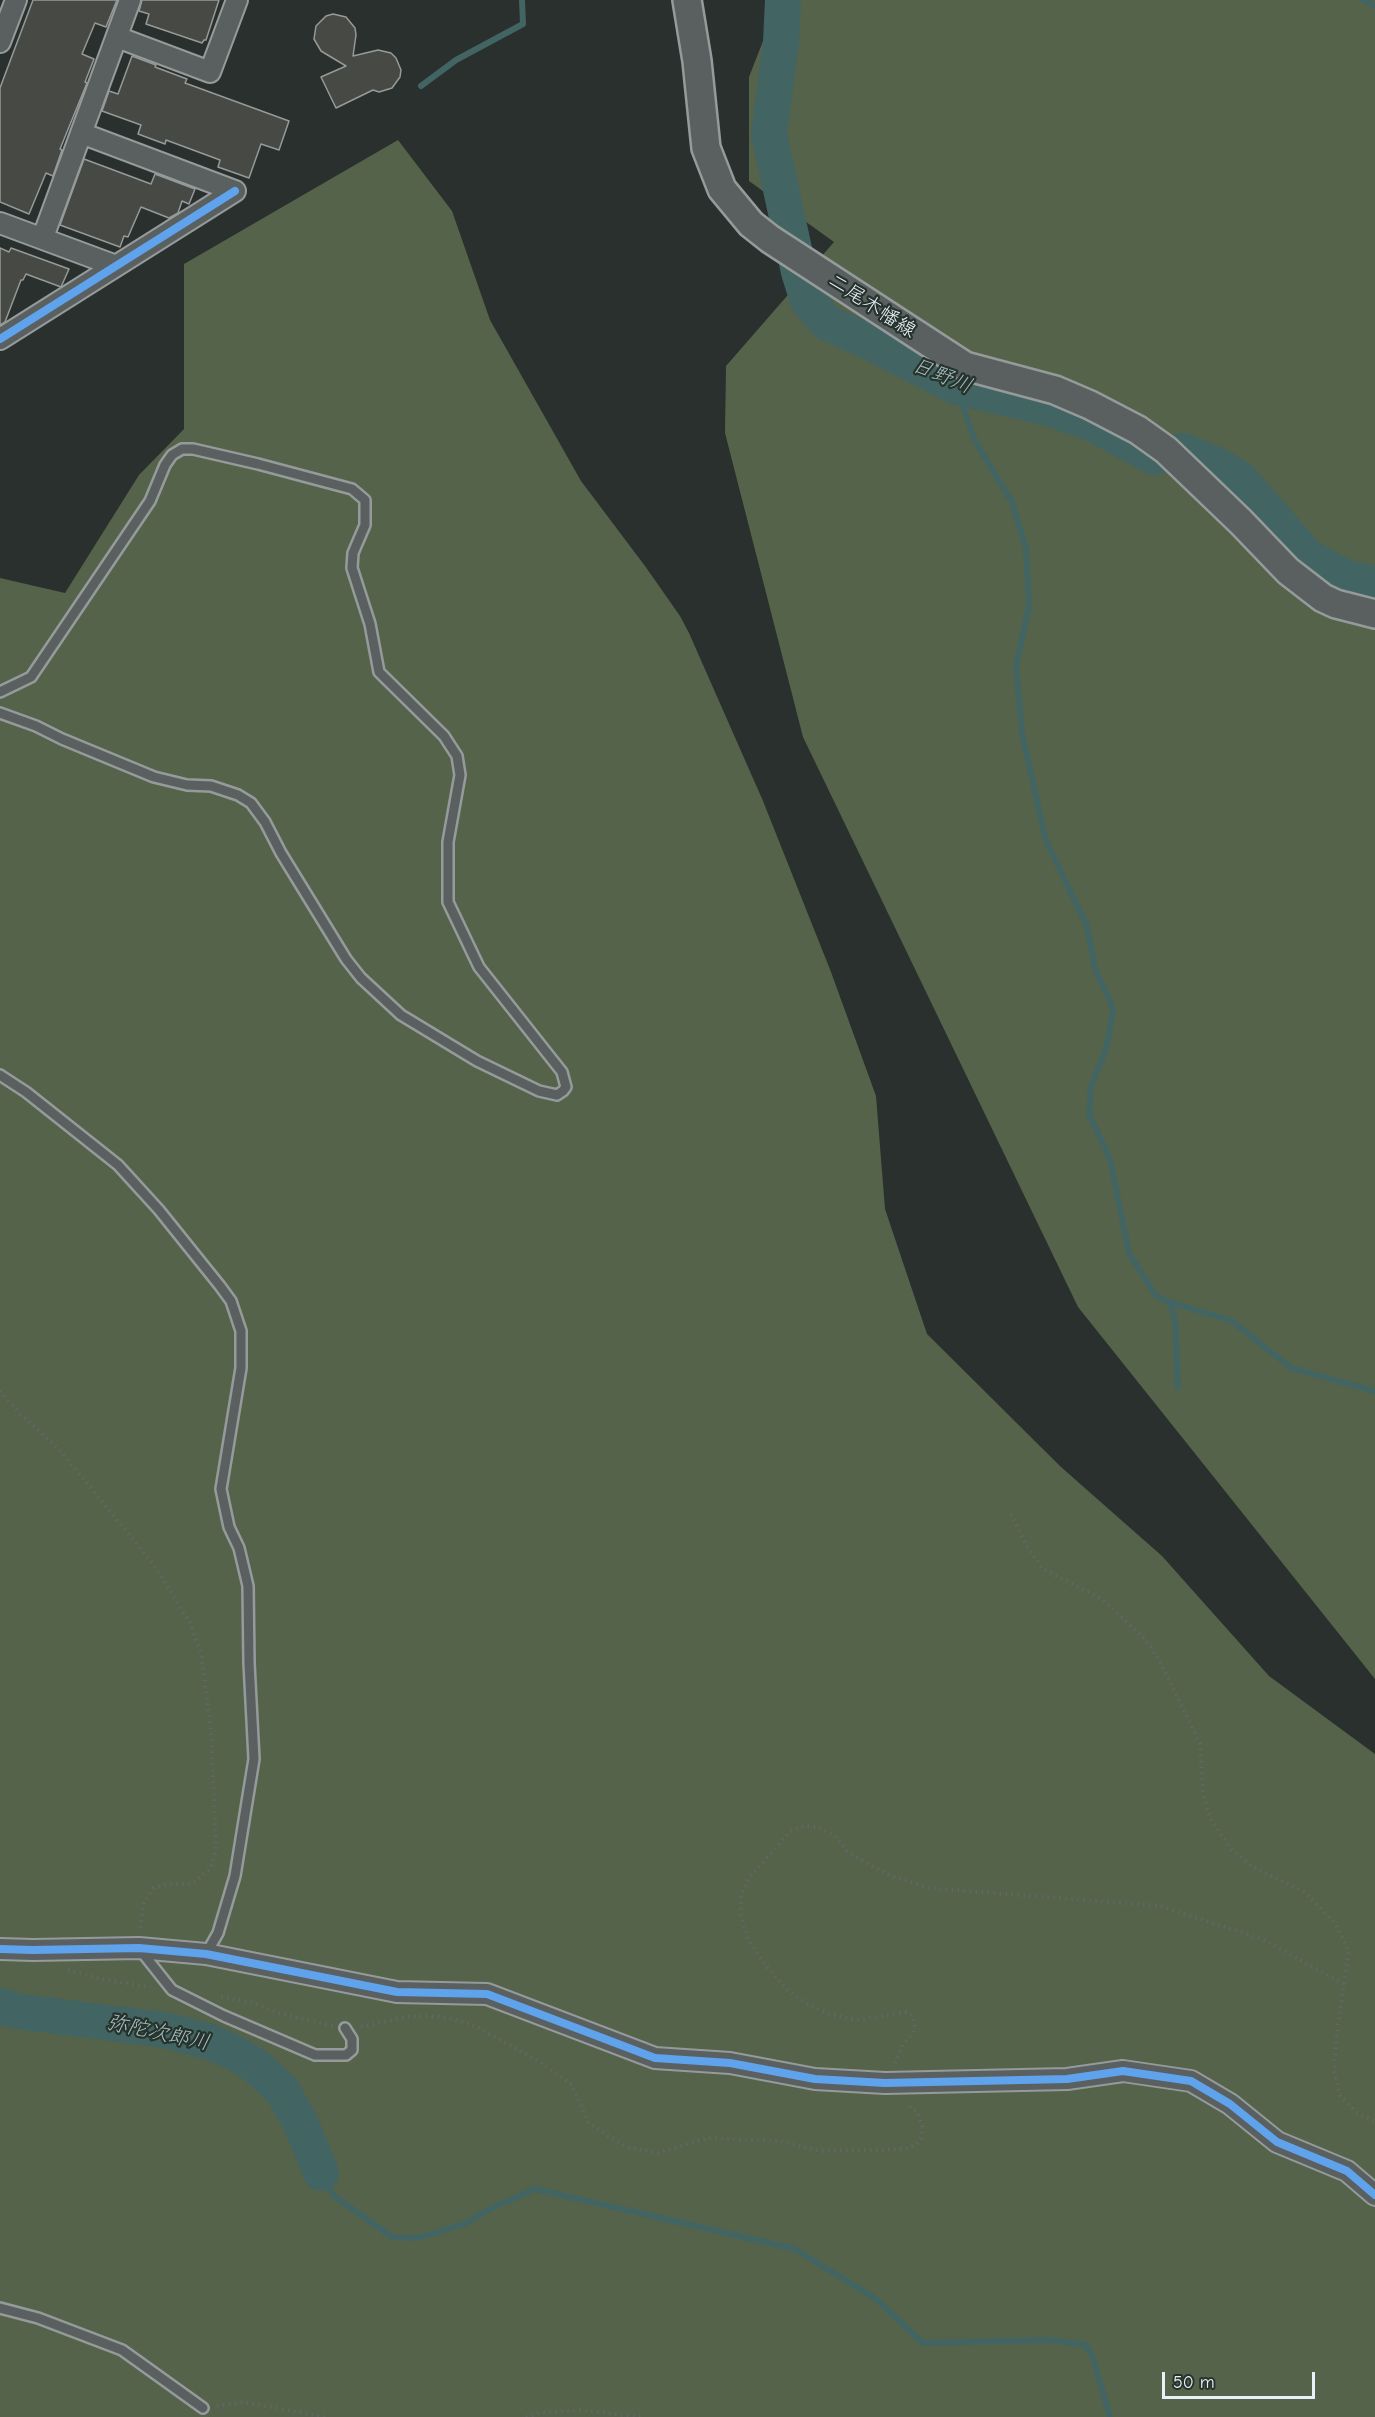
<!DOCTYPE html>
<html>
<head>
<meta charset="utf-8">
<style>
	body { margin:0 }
	#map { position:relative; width:1375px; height:2417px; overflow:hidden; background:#29302d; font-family:"Comic Neue",sans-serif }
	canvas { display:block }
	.scale { position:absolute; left:1162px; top:2372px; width:153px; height:27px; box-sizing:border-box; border:3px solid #e8f1f8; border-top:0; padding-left:8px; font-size:18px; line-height:21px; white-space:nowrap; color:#e8f1f8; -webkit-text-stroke:4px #26332d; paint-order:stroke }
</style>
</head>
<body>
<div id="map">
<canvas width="1375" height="2417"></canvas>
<div class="scale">50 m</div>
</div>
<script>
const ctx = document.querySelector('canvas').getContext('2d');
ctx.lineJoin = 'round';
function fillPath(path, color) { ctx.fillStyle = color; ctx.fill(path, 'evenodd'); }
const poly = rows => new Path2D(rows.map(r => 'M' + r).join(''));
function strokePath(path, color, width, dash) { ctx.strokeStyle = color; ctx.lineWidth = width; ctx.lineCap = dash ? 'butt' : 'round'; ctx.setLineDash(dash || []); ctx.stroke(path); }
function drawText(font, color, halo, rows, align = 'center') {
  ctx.font = font + ' "Comic Neue","Klee One",sans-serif'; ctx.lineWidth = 4.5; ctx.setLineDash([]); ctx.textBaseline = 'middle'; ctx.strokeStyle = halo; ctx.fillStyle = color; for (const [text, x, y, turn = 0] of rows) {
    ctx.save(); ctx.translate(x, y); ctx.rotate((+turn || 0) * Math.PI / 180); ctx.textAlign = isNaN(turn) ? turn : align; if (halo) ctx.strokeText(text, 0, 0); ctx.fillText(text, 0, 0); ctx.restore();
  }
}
fillPath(poly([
	[779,0,1375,0,1375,1679,1078,1307,803,737,725,433,726,366,834,242,749,181,749,77],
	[398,140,452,211,490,320,581,481,645,566,680,616,689,633,763,801,831,972,876,1096,885,1209,927,1334,1061,1467,1162,1556,1269,1676,1375,1754,1375,2417,0,2417,0,578,65,593,139,475,184,429,184,264]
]), '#55634a');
strokePath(poly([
	[1363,0,1375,6],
	[421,86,456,60,523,24,522,0],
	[956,387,975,441,1012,502,1026,548,1029,607,1016,665,1022,734,1046,841,1087,926,1095,969,1113,1008,1107,1046,1091,1087,1089,1114,1110,1159,1129,1253,1156,1296,1170,1302,1232,1321,1291,1368,1375,1391],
	[1170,1302,1175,1320,1178,1387],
	[321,2173,334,2196,392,2237,418,2238,464,2224,490,2209,535,2189,795,2249,876,2299,923,2343,1049,2340,1086,2345,1093,2358,1110,2417]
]), '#426563', 6);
strokePath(poly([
	[783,0,781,42,769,134,799,272,808,301,827,323,872,343,956,387,1048,408,1091,423,1154,457,1184,451,1217,465,1240,479,1308,557,1347,578,1375,584],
	[0,2006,16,2011,164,2030,211,2042,235,2053,256,2066,283,2091,301,2124,321,2173]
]), '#426563', 36);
const building = poly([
	[33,0,117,0,106,27,95,23,82,54,94,59,85,82,87,83,60,149,62,150,53,176,46,173,29,214,0,202,0,88,33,0],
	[142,0,219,0,206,40,204,40,202,43,146,24,149,14,139,11,142,0],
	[333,14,346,17,355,28,356,35,353,56,378,50,391,53,396,58,401,70,400,77,392,88,379,92,373,90,336,108,321,77,346,66,321,51,314,39,316,26,326,16,333,14],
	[132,56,156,65,155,67,187,79,185,83,289,121,279,150,261,144,249,178,218,167,220,160,166,140,165,144,138,134,141,125,102,111,109,91,118,94,132,56],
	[84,159,151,184,155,174,195,189,189,204,182,201,178,213,169,218,141,207,128,237,124,236,120,247,60,225,84,159],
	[0,248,9,252,11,248,69,269,61,287,26,274,23,280,21,280,5,322,0,325,0,248]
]);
fillPath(building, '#474944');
strokePath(building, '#959a9a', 1.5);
const service = poly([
	[0,692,31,677,150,501,165,465,172,455,182,449,193,449,258,464,352,489,365,500,365,525,353,553,352,568,370,624,379,672,444,736,457,756,460,775,448,842,448,902,479,967,562,1072,566,1087,563,1091,557,1095,539,1091,477,1061,401,1015,361,978,346,959,281,853,265,822,251,803,238,795,211,786,187,785,154,777,62,739,36,726,0,713],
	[0,1075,26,1092,118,1165,159,1210,220,1286,231,1301,241,1331,241,1368,221,1489,229,1527,239,1548,248,1586,249,1663,254,1759,235,1876,218,1933,206,1954],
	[141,1951,172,1990,224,2016,315,2055,346,2055,352,2050,352,2039,345,2028],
	[0,2308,38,2318,122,2350,203,2408]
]);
const minor = poly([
	[117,37,210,72,237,0],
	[0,42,16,0],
	[81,133,235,191],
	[0,223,116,266],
	[43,237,130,0],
	[0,339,235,191],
	[0,1949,33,1950,139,1948,206,1954,397,1992,487,1994,655,2058,730,2063,815,2079,885,2083,1067,2079,1123,2071,1191,2081,1230,2104,1277,2142,1347,2171,1375,2195]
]);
const secondary = poly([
	[687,0,697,61,706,148,722,189,751,224,770,239,965,366,1055,390,1090,405,1138,430,1166,450,1241,522,1288,571,1323,598,1336,604,1375,614]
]);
strokePath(service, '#959a9a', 14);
strokePath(minor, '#959a9a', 24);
strokePath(secondary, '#959a9a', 32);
strokePath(poly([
	[0,1391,20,1414,57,1447,154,1565,190,1623,201,1654,211,1730,216,1847,211,1868,193,1883,166,1885,154,1888,144,1901,140,1930],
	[1011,1514,1027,1546,1043,1569,1102,1599,1145,1639,1162,1665,1200,1744,1203,1794,1210,1818,1232,1850,1253,1867,1306,1893,1335,1923,1349,1951,1337,2031,1334,2071,1340,2095,1356,2112,1375,2122],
	[68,1970,101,1979,151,1987],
	[221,1997,251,2002,278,2013,333,2026],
	[361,2027,405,2017,428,2016,448,2018,471,2024,537,2060,565,2079,572,2085,588,2122,608,2136,630,2148,658,2153,707,2138,780,2141,820,2151,904,2149,915,2145,921,2139,922,2127,918,2113,906,2103],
	[895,2063,903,2045,913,2033,915,2024,912,2016,906,2012,856,2020,833,2015,809,2005,788,1991,766,1966,746,1936,741,1915,741,1895,749,1878,791,1831,805,1826,818,1827,835,1836,847,1851,868,1864,894,1877,930,1888,1161,1906,1264,1940,1344,1984],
	[217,2406,243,2402,325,2417],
	[526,2417,539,2413,579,2410,642,2417]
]), '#626665', 4, [1.5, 4.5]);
strokePath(service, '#5a6060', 9);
strokePath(minor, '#5a6060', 20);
strokePath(secondary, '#5a6060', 27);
strokePath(poly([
	[0,339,235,191],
	[0,1949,33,1950,139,1948,206,1954,397,1992,487,1994,655,2058,730,2063,815,2079,885,2083,1067,2079,1123,2071,1191,2081,1230,2104,1277,2142,1347,2171,1375,2195]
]), '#60a3ed', 8);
drawText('20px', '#e8f1f8', '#26332d', [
	["二尾木幡線",872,306,33]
]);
drawText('italic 21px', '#a7bbbe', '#26332d', [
	["日野川",942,376,22],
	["弥陀次郎川",158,2033,12]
]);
</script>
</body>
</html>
